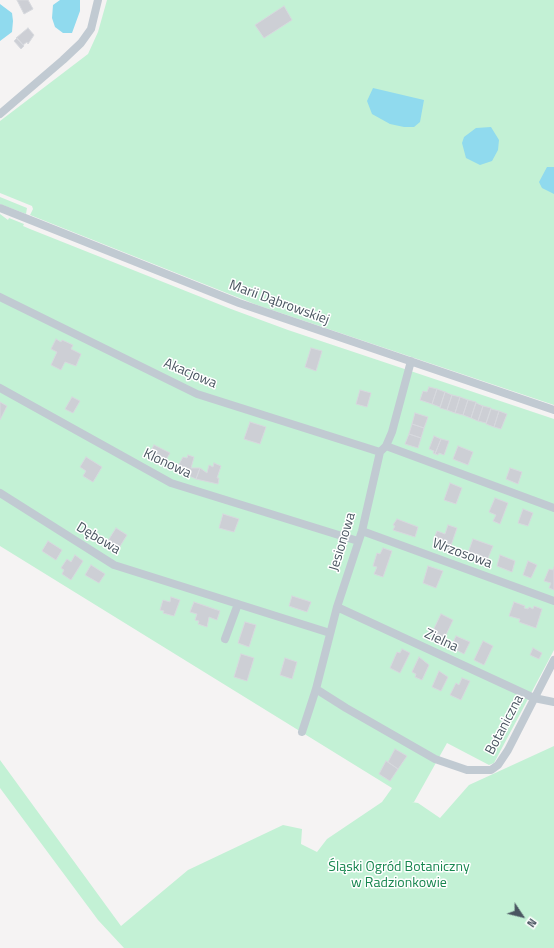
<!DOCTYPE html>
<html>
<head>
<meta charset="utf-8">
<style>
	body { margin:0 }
	#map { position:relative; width:554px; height:948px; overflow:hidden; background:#f5f3f3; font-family:"Titillium Web",sans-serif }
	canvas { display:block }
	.north { position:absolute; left:502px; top:896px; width:40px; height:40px; -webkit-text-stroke:3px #fff; paint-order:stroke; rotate:125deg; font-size:11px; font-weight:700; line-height:16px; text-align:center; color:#4a5661 }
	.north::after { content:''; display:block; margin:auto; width:14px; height:18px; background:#4a5661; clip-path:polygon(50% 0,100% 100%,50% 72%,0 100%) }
</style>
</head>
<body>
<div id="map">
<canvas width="554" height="948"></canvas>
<div class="north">N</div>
</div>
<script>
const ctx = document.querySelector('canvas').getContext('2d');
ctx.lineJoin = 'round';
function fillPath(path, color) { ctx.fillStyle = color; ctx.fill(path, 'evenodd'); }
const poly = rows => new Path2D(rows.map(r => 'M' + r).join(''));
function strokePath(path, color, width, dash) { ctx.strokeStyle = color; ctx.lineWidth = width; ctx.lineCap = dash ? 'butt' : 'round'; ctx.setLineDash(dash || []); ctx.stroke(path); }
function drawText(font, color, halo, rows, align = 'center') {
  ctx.font = font + ' "Titillium Web",sans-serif'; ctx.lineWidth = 3; ctx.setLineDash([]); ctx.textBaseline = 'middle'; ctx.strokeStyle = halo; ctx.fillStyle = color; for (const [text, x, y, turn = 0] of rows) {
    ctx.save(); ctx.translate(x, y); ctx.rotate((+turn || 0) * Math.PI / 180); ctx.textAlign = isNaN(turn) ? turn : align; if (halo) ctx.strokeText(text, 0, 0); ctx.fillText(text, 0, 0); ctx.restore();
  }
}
fillPath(poly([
	[107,0,554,0,554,405,257,305,30,215,33,209,32,206,0,193,0,121,88,54,98,32],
	[0,197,27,208,26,214,0,204],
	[0,214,8,220,9,218,24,224,23,226,30,229,231,309,288,330,554,419,554,650,494,763,489,765,447,743,414,802,412,802,418,803,440,818,469,785,554,746,554,948,124,948,98,920,0,788,0,760,121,926,188,870,283,825,302,829,301,844,317,852,327,839,382,802,392,788,0,546]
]), '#c3f1d5');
fillPath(poly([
	[60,0,80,0,80,11,72,33,63,33,55,27,52,18,53,5],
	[0,4,12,13,13,21,12,32,0,41],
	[373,88,424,100,420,122,414,127,404,127,390,124,372,114,367,101],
	[491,127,499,140,498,150,492,161,480,165,466,158,462,143,464,137,476,128],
	[547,167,554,167,554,194,542,188,539,182]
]), '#90daee');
const building = poly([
	[17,0,28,0,33,9,24,14,17,0],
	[284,6,292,20,264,38,255,25,284,6],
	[28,28,34,35,28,44,27,42,23,45,16,38,28,28],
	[17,38,24,46,21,49,14,41,17,38],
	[56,339,61,342,62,340,73,345,71,349,81,354,76,366,65,362,61,370,51,365,57,352,51,349,56,339],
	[311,348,322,351,316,371,305,367,311,348],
	[429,387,437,389,432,404,420,400,423,391,427,392,429,387],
	[437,389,445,392,440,407,432,404,437,389],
	[360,390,371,393,367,407,356,404,360,390],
	[445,392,452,395,447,410,440,408,445,392],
	[452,395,460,397,455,413,447,410,452,395],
	[72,397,80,401,73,413,65,409,72,397],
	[460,397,468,400,463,415,455,413,460,397],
	[468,400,476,402,471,418,463,415,468,400],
	[0,402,7,406,0,420,0,402],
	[476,403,483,406,478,421,471,418,476,403],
	[483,406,491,408,486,423,478,421,483,406],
	[491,409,499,411,494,427,486,424,491,409],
	[499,411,507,414,501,429,494,427,499,411],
	[415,413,428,417,424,428,412,424,415,413],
	[250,422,266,427,260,444,244,439,250,422],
	[412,424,424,428,421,438,409,434,412,424],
	[409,434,421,438,418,448,405,444,409,434],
	[434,436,441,439,435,454,433,453,434,451,429,449,434,436],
	[441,439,449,441,444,455,439,453,438,455,435,454,441,439],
	[154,445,170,453,164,463,149,454,154,445],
	[458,446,473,452,468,465,453,459,458,446],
	[188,455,194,457,191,468,200,468,196,479,176,470,183,457,187,458,188,455],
	[86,457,102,467,93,482,83,476,86,471,80,467,86,457],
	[214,463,221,466,217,478,219,478,218,484,196,479,200,468,207,473,209,465,213,467,214,463],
	[510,468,522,472,518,484,506,479,510,468],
	[450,483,462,488,456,504,444,500,450,483],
	[495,498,508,503,500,524,493,521,496,515,489,512,495,498],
	[523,509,533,513,528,526,518,523,523,509],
	[223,514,239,519,234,532,219,528,223,514],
	[397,519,418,527,415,537,393,530,395,526,393,525,397,519],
	[448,525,457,528,449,551,442,548,444,544,433,541,437,531,445,534,448,525],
	[116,528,127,535,117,551,106,544,116,528],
	[473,539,493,546,486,563,478,561,480,555,468,553,473,539],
	[48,541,62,550,56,560,42,551,48,541],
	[383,548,392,551,383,577,374,574,377,567,373,566,377,553,380,554,383,548],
	[75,555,83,561,71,580,62,574,64,570,61,568,67,559,71,562,75,555],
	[500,555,515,561,512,572,497,566,500,555],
	[528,561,537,565,531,578,523,575,528,561],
	[91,565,105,574,99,583,85,575,91,565],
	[428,566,443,571,436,588,423,583,428,566],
	[554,567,554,590,549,588,551,583,544,581,549,569,553,570,554,567],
	[292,596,311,602,307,612,289,606,292,596],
	[171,597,180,600,174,616,163,613,164,611,160,610,163,600,170,602,171,597],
	[194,602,220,611,217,620,209,617,207,627,198,624,199,621,195,620,197,614,190,612,194,602],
	[514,602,525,606,524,608,528,609,529,607,533,609,534,606,542,609,536,628,519,622,520,619,509,616,514,602],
	[441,614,453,620,442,643,433,639,434,636,431,635,441,614],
	[245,622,256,625,249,647,238,643,245,622],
	[456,636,470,642,464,654,451,647,456,636],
	[483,641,493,646,484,665,474,660,483,641],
	[533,648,542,653,539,659,530,655,533,648],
	[402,649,410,653,400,673,390,668,397,652,400,653,402,649],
	[241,654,254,658,247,681,234,677,241,654],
	[419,657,429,665,422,680,415,677,416,674,412,672,419,657],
	[285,658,297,662,292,679,280,675,285,658],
	[439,671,448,677,441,691,432,687,439,671],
	[462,678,470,681,461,700,450,695,456,683,459,685,462,678],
	[395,749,407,756,398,769,388,762,395,749],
	[386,761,398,769,390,781,379,774,386,761]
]);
fillPath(building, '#cdcfd5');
strokePath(building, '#d7d9de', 1);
strokePath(poly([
	[0,114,63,60,81,43,91,29,98,0],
	[0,208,239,303,554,410],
	[0,297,197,394,380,452],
	[0,388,171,483,358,541],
	[386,446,554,508],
	[0,493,114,565,330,633],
	[362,531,554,601],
	[337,607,534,698,554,702],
	[225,639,238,604],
	[316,689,346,708,435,759,467,770,491,770,498,765,508,750,554,660],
	[302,732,316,689,337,607,362,531,380,452,386,446,392,432,411,361]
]), '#c1cad2', 8);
drawText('14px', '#4a5661', '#fff', [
	["Marii Dąbrowskiej",279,303,20],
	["Akacjowa",190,374,23],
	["Klonowa",167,464,25],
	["Dębowa",98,539,31],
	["Jesionowa",343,542,-73],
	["Wrzosowa",462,554,20],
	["Zielna",441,641,25],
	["Botaniczna",505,725,-62]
]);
drawText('14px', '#17864f', '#fff', [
	["Śląski Ogród Botaniczny",399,868],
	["w Radzionkowie",399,884]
]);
</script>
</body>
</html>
